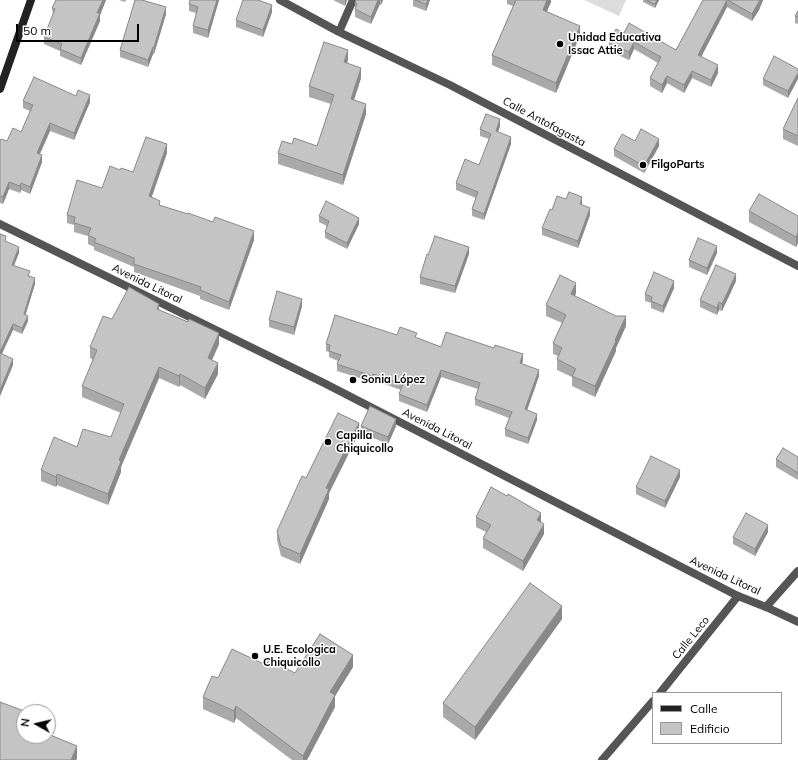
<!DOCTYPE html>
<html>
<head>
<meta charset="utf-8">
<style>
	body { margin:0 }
	#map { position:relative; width:798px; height:760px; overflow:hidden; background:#fff; font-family:Mulish,sans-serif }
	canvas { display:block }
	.legend { position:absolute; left:652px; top:692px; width:130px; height:52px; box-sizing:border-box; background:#fff; border:1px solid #999; margin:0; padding:5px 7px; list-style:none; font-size:12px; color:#000 }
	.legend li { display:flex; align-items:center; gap:8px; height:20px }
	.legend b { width:20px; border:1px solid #999 }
	.north { position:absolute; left:16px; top:704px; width:40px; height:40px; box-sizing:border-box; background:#fff; border:1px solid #999; border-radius:50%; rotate:278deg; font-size:11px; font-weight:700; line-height:16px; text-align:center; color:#000 }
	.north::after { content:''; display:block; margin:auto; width:14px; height:18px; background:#000; clip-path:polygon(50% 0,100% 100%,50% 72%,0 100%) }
	.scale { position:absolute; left:16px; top:24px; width:123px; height:18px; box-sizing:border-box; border:2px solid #000; border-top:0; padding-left:5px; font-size:12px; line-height:14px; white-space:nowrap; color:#000; -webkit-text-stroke:3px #fff; paint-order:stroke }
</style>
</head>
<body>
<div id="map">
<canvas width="798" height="760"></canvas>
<ul class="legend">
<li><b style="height:5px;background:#222"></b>Calle</li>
<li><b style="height:11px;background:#c4c4c4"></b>Edificio</li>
</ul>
<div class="north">N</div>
<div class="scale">50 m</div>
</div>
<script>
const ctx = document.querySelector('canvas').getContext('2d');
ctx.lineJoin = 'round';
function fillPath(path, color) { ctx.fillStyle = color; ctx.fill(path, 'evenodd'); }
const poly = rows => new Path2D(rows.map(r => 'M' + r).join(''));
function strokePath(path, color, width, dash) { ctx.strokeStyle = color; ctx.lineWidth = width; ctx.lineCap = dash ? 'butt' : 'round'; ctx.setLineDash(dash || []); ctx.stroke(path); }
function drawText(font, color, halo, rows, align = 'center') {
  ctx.font = font + ' Mulish,sans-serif'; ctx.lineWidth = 3; ctx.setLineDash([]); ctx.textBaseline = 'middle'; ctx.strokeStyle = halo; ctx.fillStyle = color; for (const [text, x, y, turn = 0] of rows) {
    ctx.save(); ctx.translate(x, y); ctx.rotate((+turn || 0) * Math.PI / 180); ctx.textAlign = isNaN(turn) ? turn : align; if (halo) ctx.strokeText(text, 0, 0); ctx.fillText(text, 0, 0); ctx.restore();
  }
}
fillPath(poly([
	[584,0,626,0,619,16]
]), '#dcdcdc');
strokePath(poly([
	[280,0,339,32,450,85,798,266],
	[339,32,353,0],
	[766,607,798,571],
	[660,693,738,596],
	[602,760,653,701]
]), '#555', 8);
strokePath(poly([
	[0,224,324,383,738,596,766,607,798,622]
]), '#555', 8);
strokePath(poly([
	[0,89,31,0]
]), '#222', 8);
fillPath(poly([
	[56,0,106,0,100,15,100,21,81,65,60,56,60,51,44,44,44,37,53,15,52,8],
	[119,0,126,0,125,2],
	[190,0,219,0,208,38,193,33,193,26,196,13,189,11,189,4],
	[333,0,347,0,345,6],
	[356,0,383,0,381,5,380,4,371,24,355,17,355,3],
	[413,0,430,0,426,11,413,6],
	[507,0,551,0,551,2,547,11,580,35,556,93,492,65,492,55,513,6,507,4],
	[643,0,659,0,655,8,643,2],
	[703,0,763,0,759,10,752,21,727,7,701,57,718,73,711,87,692,78,684,93,667,83,662,93,650,86,650,78,658,63,634,49,629,60,609,51,609,43,624,33,676,50],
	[798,11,798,24,795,23,795,16],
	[272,12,263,37,236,27,236,20],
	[166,14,154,54,153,54,148,67,120,57,120,50],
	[348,60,347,63,361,78,354,100,366,114,343,185,278,164,278,153,292,144,317,146,331,104,309,97,309,86],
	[798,69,788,98,763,85,763,79],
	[798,98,798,146,783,139,783,129],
	[23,101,90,102,74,140,50,131,40,154,42,162,30,194,21,190,20,193,9,189,3,204,0,203,0,140,7,141,21,132,30,111,23,108],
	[500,126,498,132,511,144,484,220,472,216,472,209,476,198,456,190,456,183,479,165,489,139,480,136,480,129],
	[635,141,659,146,644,173,614,156,614,149],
	[167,153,151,197,160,205,254,240,229,310,200,299,200,296,134,272,134,267,94,250,94,247,88,244,88,236,74,232,74,225,67,223,67,215,102,188,120,170,133,172],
	[566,199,582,204,582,205,590,215,578,248,542,235,542,228,552,210],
	[749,211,798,216,798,243,796,247,749,222],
	[319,216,359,224,347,249,325,238,325,232,327,226,319,222],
	[0,234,6,242,19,253,14,265,30,276,35,284,25,315,28,321,22,334,13,330,2,354,13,365,0,396],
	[717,253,707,275,689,267,689,260],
	[469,254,455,293,420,284,420,277,428,255],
	[736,281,722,311,719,310,717,315,700,307,700,300],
	[674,288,663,313,651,308,651,303,645,301,645,294],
	[576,293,575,296,626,326,616,348,616,351,595,397,572,386,572,377,557,370,557,359,558,356,553,354,553,343,562,323,546,316,546,305],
	[302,306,294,335,269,327,269,320],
	[159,310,219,344,212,360,218,374,205,399,180,385,179,387,159,378,121,467,121,472,108,505,57,485,56,487,41,481,41,470,77,447,111,437,121,413,82,397,82,386,93,360,90,358,90,347,112,319],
	[397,335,417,338,441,347,523,360,522,364,539,376,527,410,537,420,528,444,505,436,505,429,509,418,475,405,475,399,478,389,441,377,427,412,399,401,399,394,401,390,373,380,372,382,337,371,337,364,338,361,329,357,329,352,326,351,326,344],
	[361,426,396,426,388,444,361,433],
	[359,433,329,493,329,499,300,564,281,556,277,540,277,531,306,478],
	[798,457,798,480,776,467,776,459],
	[680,477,665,508,636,494,636,487],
	[476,517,541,523,544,534,523,571,483,548,483,538,486,532,476,527],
	[768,532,755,556,733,544,733,537],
	[562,619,475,740,443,717,443,703],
	[266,665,295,673,353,667,335,696,335,707,307,760,292,760,236,718,234,723,203,709,203,697,218,678]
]), '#a9a9a9');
fillPath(poly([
	[103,0,106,0,100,15,100,21,81,65,81,58,97,13],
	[217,0,219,0,208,38,208,30],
	[345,0,347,0,345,6],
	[378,0,380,0,380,4,371,24,371,17],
	[381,0,383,0,381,5],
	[428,0,430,0,426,11,426,4],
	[547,0,551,0,551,2,543,20,543,10],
	[657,0,659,0,655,8,655,4],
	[727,0,727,7,698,63,698,55],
	[760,0,763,0,759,10,752,21,752,14],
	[272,5,272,12,263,37,263,30],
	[166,7,166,14,154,54,154,47],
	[580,26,580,35,556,93,556,83],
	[634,42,634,49,629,60,629,52],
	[153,47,153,54,148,67,148,60],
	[348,50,348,60,344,73,344,62],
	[718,65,718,73,711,87,711,80],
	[361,68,361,78,351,109,351,99],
	[692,71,692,78,684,93,684,85],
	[798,73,798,79,788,98,788,91],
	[667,76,667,83,662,93,662,85],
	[90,95,90,102,74,140,74,133],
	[366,104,366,114,343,185,343,175],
	[500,119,500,126,496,138,496,131],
	[50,123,50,131,37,160,37,153],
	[511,137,511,144,484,220,484,214],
	[659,139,659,146,644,173,644,166],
	[167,144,167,153,149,205,149,196],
	[42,155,42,162,30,194,30,187],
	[9,182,9,189,3,204,3,197],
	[21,183,21,190,20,193,20,186],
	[582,197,582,204,580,211,580,204],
	[590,208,590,215,578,248,578,241],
	[359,218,359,224,347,249,347,243],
	[254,231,254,240,229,310,229,302],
	[798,233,798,243,796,247,796,237],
	[717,246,717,253,707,275,707,268],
	[19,247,19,253,12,270,12,265],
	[469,247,469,254,455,293,455,286],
	[736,274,736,281,722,311,722,304],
	[35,278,35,284,24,320,24,314],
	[674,281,674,288,663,313,663,306],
	[576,283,576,293,571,305,571,294],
	[302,299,302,306,294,335,294,327],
	[719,302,719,310,717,315,717,308],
	[159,304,159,314,157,309],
	[28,316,28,321,22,334,22,328],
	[626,316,626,326,616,348,616,351,595,397,595,386,615,340],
	[13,324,13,330,0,357,0,352],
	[219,333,219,344,208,369,208,358],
	[523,354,523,360,520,370,520,363],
	[13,359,13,365,0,396,0,390],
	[218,363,218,374,205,399,205,388],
	[159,367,159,378,121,467,121,472,108,505,108,494,119,460],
	[441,370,441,377,427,412,427,405],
	[539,370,539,376,525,416,525,409],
	[180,374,180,385,179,387,179,376],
	[537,414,537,420,528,444,528,438],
	[396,419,396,426,388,444,388,437],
	[359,423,359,433,329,493,329,499,300,564,300,554,326,488],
	[680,470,680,477,665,508,665,501],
	[57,474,57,485,56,487,56,477],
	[541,513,541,523,537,520],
	[544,524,544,534,523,571,523,561],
	[768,525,768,532,755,556,755,549],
	[562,606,562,619,475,740,475,727],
	[353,655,353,667,335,696,335,707,307,760,303,760,303,756,330,692],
	[236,706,236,718,234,723,234,711],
	[24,711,24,724,19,722],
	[77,746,77,759,76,760,71,760]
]), '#898989');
const building = poly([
	[56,0,103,0,97,13,100,13,81,58,60,49,62,44,44,37,55,9,52,8,56,0],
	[135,0,142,0,166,7,154,47,153,47,148,60,120,50,135,0],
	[190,0,217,0,208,30,193,26,198,7,189,4,190,0],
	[243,0,258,0,272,5,263,30,236,20,243,0],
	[356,0,378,0,371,17,355,9,357,4,355,3,356,0],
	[415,0,428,0,426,4,415,0],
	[516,0,547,0,543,10,580,26,556,83,492,55,516,0],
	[646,0,657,0,655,4,646,0],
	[703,0,727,0,698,55,718,65,711,80,692,71,684,85,667,76,662,85,650,78,661,57,634,42,629,52,609,43,616,29,624,33,629,23,676,50,703,0],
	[728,0,760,0,752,14,728,0],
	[798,11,798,17,795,16,798,11],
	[324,42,348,50,344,62,361,68,351,99,366,104,343,175,278,153,282,141,292,144,294,138,317,146,334,95,309,86,324,42],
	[774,56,798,69,798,73,788,91,763,79,774,56],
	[34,77,76,96,78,90,90,95,74,133,50,123,37,153,42,155,30,187,21,183,20,186,9,182,3,197,0,196,0,140,1,139,7,141,13,128,21,132,33,105,23,101,34,77],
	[798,98,798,136,783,129,798,98],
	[486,114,500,119,496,131,511,137,484,214,472,209,478,192,456,183,465,159,479,165,491,134,480,129,486,114],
	[641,129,659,139,644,166,614,149,622,134,635,141,641,129],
	[146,137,167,144,149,196,160,201,159,205,188,214,188,213,213,222,215,217,254,231,229,302,200,290,201,287,134,264,134,258,94,242,96,239,88,235,91,228,74,223,75,217,67,215,77,180,102,188,110,166,120,170,121,168,133,172,146,137],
	[569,192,582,197,580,204,590,208,578,241,542,228,550,209,552,210,557,196,566,199,569,192],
	[759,194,798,216,798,233,796,237,749,211,759,194],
	[326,201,359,218,347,243,325,232,329,221,319,216,326,201],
	[0,234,6,236,5,241,19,247,12,265,30,271,28,276,35,278,24,314,28,316,22,328,13,324,0,352,0,234],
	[435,236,469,247,455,286,420,277,427,254,428,255,435,236],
	[698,238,717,246,707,268,689,260,698,238],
	[716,265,736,274,722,304,719,302,717,308,700,300,716,265],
	[654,272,674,281,663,306,651,301,652,297,645,294,654,272],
	[560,275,576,283,571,294,616,316,626,316,615,340,616,341,595,386,572,376,576,369,557,359,562,348,553,343,566,315,546,305,560,275],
	[129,287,159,304,157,309,188,322,189,319,219,333,208,358,218,363,205,388,180,374,179,376,159,367,119,460,121,461,108,494,57,474,56,477,41,470,54,437,77,447,83,429,111,437,124,404,82,386,97,350,90,347,103,316,112,319,129,287],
	[277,291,302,299,294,327,269,320,277,291],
	[335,315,397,335,400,327,417,333,415,337,441,347,446,332,494,348,495,345,523,354,520,363,539,370,525,409,537,414,528,438,505,429,512,412,475,399,480,383,441,370,427,405,399,394,403,384,373,374,372,376,337,364,341,355,329,351,330,345,326,344,335,315],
	[0,353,13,359,0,390,0,353],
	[370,406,396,419,388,437,361,426,370,406],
	[338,413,359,423,326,488,329,489,300,554,281,546,277,531,302,476,306,478,338,413],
	[783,448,798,457,798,473,776,459,783,448],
	[651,456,680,470,665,501,636,487,651,456],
	[491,487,507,496,508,494,541,513,537,520,544,524,523,561,483,538,491,525,476,517,491,487],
	[746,513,768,525,755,549,733,537,746,513],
	[530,583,562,606,475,727,443,703,530,583],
	[320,634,353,655,330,692,335,695,303,756,236,706,234,711,203,697,212,676,218,678,232,649,266,665,269,660,295,673,320,634],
	[0,702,24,711,19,722,24,724,24,736,48,736,48,734,77,746,71,760,0,760,0,702]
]);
fillPath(building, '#c4c4c4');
strokePath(building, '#898989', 1);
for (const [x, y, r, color] of [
	[560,44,4,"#000"],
	[643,165,4,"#000"],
	[353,380,4,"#000"],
	[328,442,4,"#000"],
	[255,656,4,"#000"]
]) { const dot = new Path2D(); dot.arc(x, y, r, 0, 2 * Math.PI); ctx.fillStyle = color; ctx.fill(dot); strokePath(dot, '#fff', 1.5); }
drawText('bold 11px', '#000', '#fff', [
	["Unidad Educativa",568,38],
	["Issac Attie",568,51],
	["FilgoParts",651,165],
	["Sonia López",361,380],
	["Capilla",336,436],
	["Chiquicollo",336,449],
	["U.E. Ecologica",263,650],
	["Chiquicollo",263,663]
], 'left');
drawText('11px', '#000', '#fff', [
	["Calle Antofagasta",544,122,28],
	["Avenida Litoral",147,284,26],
	["Avenida Litoral",437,429,27],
	["Avenida Litoral",725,576,25],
	["Calle Leco",691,638,-51]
]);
</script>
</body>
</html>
